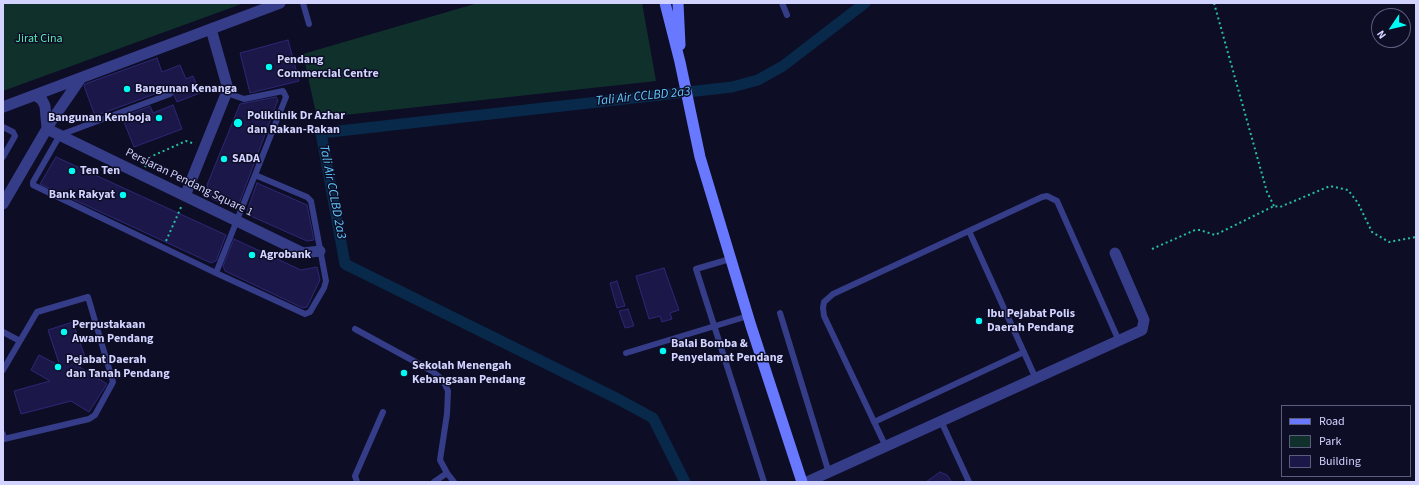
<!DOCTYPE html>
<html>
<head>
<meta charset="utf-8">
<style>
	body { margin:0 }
	#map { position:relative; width:1419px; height:485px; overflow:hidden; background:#0e0d26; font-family:"Source Sans 3",sans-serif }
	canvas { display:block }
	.frame { position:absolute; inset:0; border:4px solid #d2d3ff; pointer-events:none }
	.legend { position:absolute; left:1281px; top:405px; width:130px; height:72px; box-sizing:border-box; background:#0e0d26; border:1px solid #5c5c7d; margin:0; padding:5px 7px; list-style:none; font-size:12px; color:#d2d3ff }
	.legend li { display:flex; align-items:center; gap:8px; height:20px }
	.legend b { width:20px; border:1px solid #5c5c7d }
	.north { position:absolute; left:1371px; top:8px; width:40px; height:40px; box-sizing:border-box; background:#0e0d26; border:1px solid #5c5c7d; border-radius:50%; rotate:235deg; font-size:11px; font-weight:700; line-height:16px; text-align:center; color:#d2d3ff }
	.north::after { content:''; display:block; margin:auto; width:14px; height:18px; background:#00fdf5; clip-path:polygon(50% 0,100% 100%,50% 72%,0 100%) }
</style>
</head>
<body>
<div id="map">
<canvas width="1419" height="485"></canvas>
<div class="frame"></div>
<ul class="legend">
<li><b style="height:5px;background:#6979ff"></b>Road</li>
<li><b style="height:11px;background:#10312b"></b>Park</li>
<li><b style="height:11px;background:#1b1849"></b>Building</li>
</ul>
<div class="north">N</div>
</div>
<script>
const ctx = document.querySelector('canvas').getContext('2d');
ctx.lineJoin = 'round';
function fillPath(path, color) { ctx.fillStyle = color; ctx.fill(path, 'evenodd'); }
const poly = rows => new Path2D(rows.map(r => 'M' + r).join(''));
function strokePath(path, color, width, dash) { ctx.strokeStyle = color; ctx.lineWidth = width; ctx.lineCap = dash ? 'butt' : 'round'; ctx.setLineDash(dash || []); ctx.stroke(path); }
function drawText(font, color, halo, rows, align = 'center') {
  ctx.font = font + ' "Source Sans 3",sans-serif'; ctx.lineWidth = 3; ctx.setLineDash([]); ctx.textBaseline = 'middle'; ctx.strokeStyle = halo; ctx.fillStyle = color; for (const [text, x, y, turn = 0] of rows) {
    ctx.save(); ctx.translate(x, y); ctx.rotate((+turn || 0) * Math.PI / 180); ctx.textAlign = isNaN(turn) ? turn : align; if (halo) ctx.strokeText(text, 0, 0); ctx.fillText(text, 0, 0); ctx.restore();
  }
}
fillPath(poly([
	[3,3,244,3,3,91],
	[478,3,642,3,656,81,317,118,303,54]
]), '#10312b');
strokePath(poly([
	[685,482,653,418,616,398,345,264,321,133,732,87,758,80,783,66,865,3]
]), '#08294a', 11);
const building = poly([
	[288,40,299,81,250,93,240,53,288,40],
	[157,58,162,72,180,65,186,79,193,76,200,93,177,102,171,88,95,116,84,86,85,84,157,58],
	[276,97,278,100,237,209,212,199,207,185,240,104,276,97],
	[173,105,182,129,134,147,122,117,150,106,153,113,173,105],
	[56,157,226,235,216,261,211,263,40,184,56,157],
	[257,183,307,205,314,240,307,241,246,214,257,183],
	[234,239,301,270,317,267,320,280,307,307,303,308,225,271,223,266,234,239],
	[664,268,679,310,670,313,672,319,662,322,660,316,649,319,636,276,664,268],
	[617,281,625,306,617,308,610,283,617,281],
	[628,309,634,326,625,328,619,311,628,309],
	[73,322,87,363,78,366,107,384,89,412,71,401,21,414,14,391,50,381,31,370,39,355,60,366,48,330,73,322],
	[940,472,947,475,952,482,926,482,940,472]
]);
fillPath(building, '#1b1849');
strokePath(building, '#2d2876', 1);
strokePath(poly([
	[1214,3,1267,192,1274,206],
	[145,167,150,157,186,141,195,144],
	[166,241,182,205],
	[1152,249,1195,230,1200,230,1215,235,1274,206,1280,207,1330,186,1348,190,1358,203,1372,232,1389,242,1416,237]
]), '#26bfa2', 2, [2, 3]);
strokePath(poly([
	[303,3,309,24],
	[782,3,787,15],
	[170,94,60,135,33,182,33,185,216,273,286,97,283,91,244,99,227,93],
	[3,127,13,132,15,136,3,157],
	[969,231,1036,379],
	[730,259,696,269,764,482],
	[216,273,305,314,310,312,324,288,326,281,311,201,307,197,255,175],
	[780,313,829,473],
	[355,329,432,371,443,380,448,391,447,414,440,460,447,473],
	[3,332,20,341],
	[626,353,748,316],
	[3,370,37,312,88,297,113,382,95,415,89,419,4,439,3,434],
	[941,421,969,482],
	[874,422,1024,352],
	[886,447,824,316,823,308,824,302,833,294,1042,197,1047,196,1057,201,1119,341],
	[357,482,355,476,383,412],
	[434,482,447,473,454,482]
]), '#353d89', 6);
strokePath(poly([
	[47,129,303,253,320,251],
	[185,196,228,89,211,29],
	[807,482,1142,330,1144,320,1115,253]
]), '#353d89', 11);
strokePath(poly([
	[35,95,42,100,45,106,47,128],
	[3,107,280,3],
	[3,204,52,120,81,78]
]), '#353d89', 11);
strokePath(poly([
	[665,3,680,62,700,157,751,326,802,482],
	[678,3,680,45]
]), '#6979ff', 11);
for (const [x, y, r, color] of [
	[269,67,4,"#00fdf5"],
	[127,89,4,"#00fdf5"],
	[159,118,4,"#00fdf5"],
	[238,123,5,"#00fdf5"],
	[224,159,4,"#00fdf5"],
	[72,171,4,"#00fdf5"],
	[123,195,4,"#00fdf5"],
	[252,255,4,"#00fdf5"],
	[979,321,4,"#00fdf5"],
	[64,332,4,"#00fdf5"],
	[663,351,4,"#00fdf5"],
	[58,367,4,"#00fdf5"],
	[404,373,4,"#00fdf5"]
]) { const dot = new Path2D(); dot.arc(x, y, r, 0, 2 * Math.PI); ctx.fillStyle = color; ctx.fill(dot); strokePath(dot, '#0e0d26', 1.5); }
drawText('12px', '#55e8b0', '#0e0d26', [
	["Jirat Cina",39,39]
]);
drawText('bold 12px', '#d2d3ff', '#0e0d26', [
	["Pendang",277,60],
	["Commercial Centre",277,74],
	["Bangunan Kenanga",135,89],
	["Poliklinik Dr Azhar",247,116],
	["dan Rakan-Rakan",247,130],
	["Bangunan Kemboja",151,118,"right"],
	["SADA",232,159],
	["Ten Ten",80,171],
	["Bank Rakyat",115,195,"right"],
	["Agrobank",260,255],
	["Ibu Pejabat Polis",987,314],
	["Daerah Pendang",987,328],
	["Perpustakaan",72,325],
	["Awam Pendang",72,339],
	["Balai Bomba &",671,344],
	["Penyelamat Pendang",671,358],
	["Pejabat Daerah",66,360],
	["dan Tanah Pendang",66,374],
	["Sekolah Menengah",412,366],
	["Kebangsaan Pendang",412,380]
], 'left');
drawText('12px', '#d2d3ff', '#0e0d26', [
	["Persiaran Pendang Square 1",189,183,26]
]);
drawText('italic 13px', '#60caff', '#0e0d26', [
	["Tali Air CCLBD 2a3",643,97,-6],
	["Tali Air CCLBD 2a3",332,192,79]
]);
</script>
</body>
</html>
